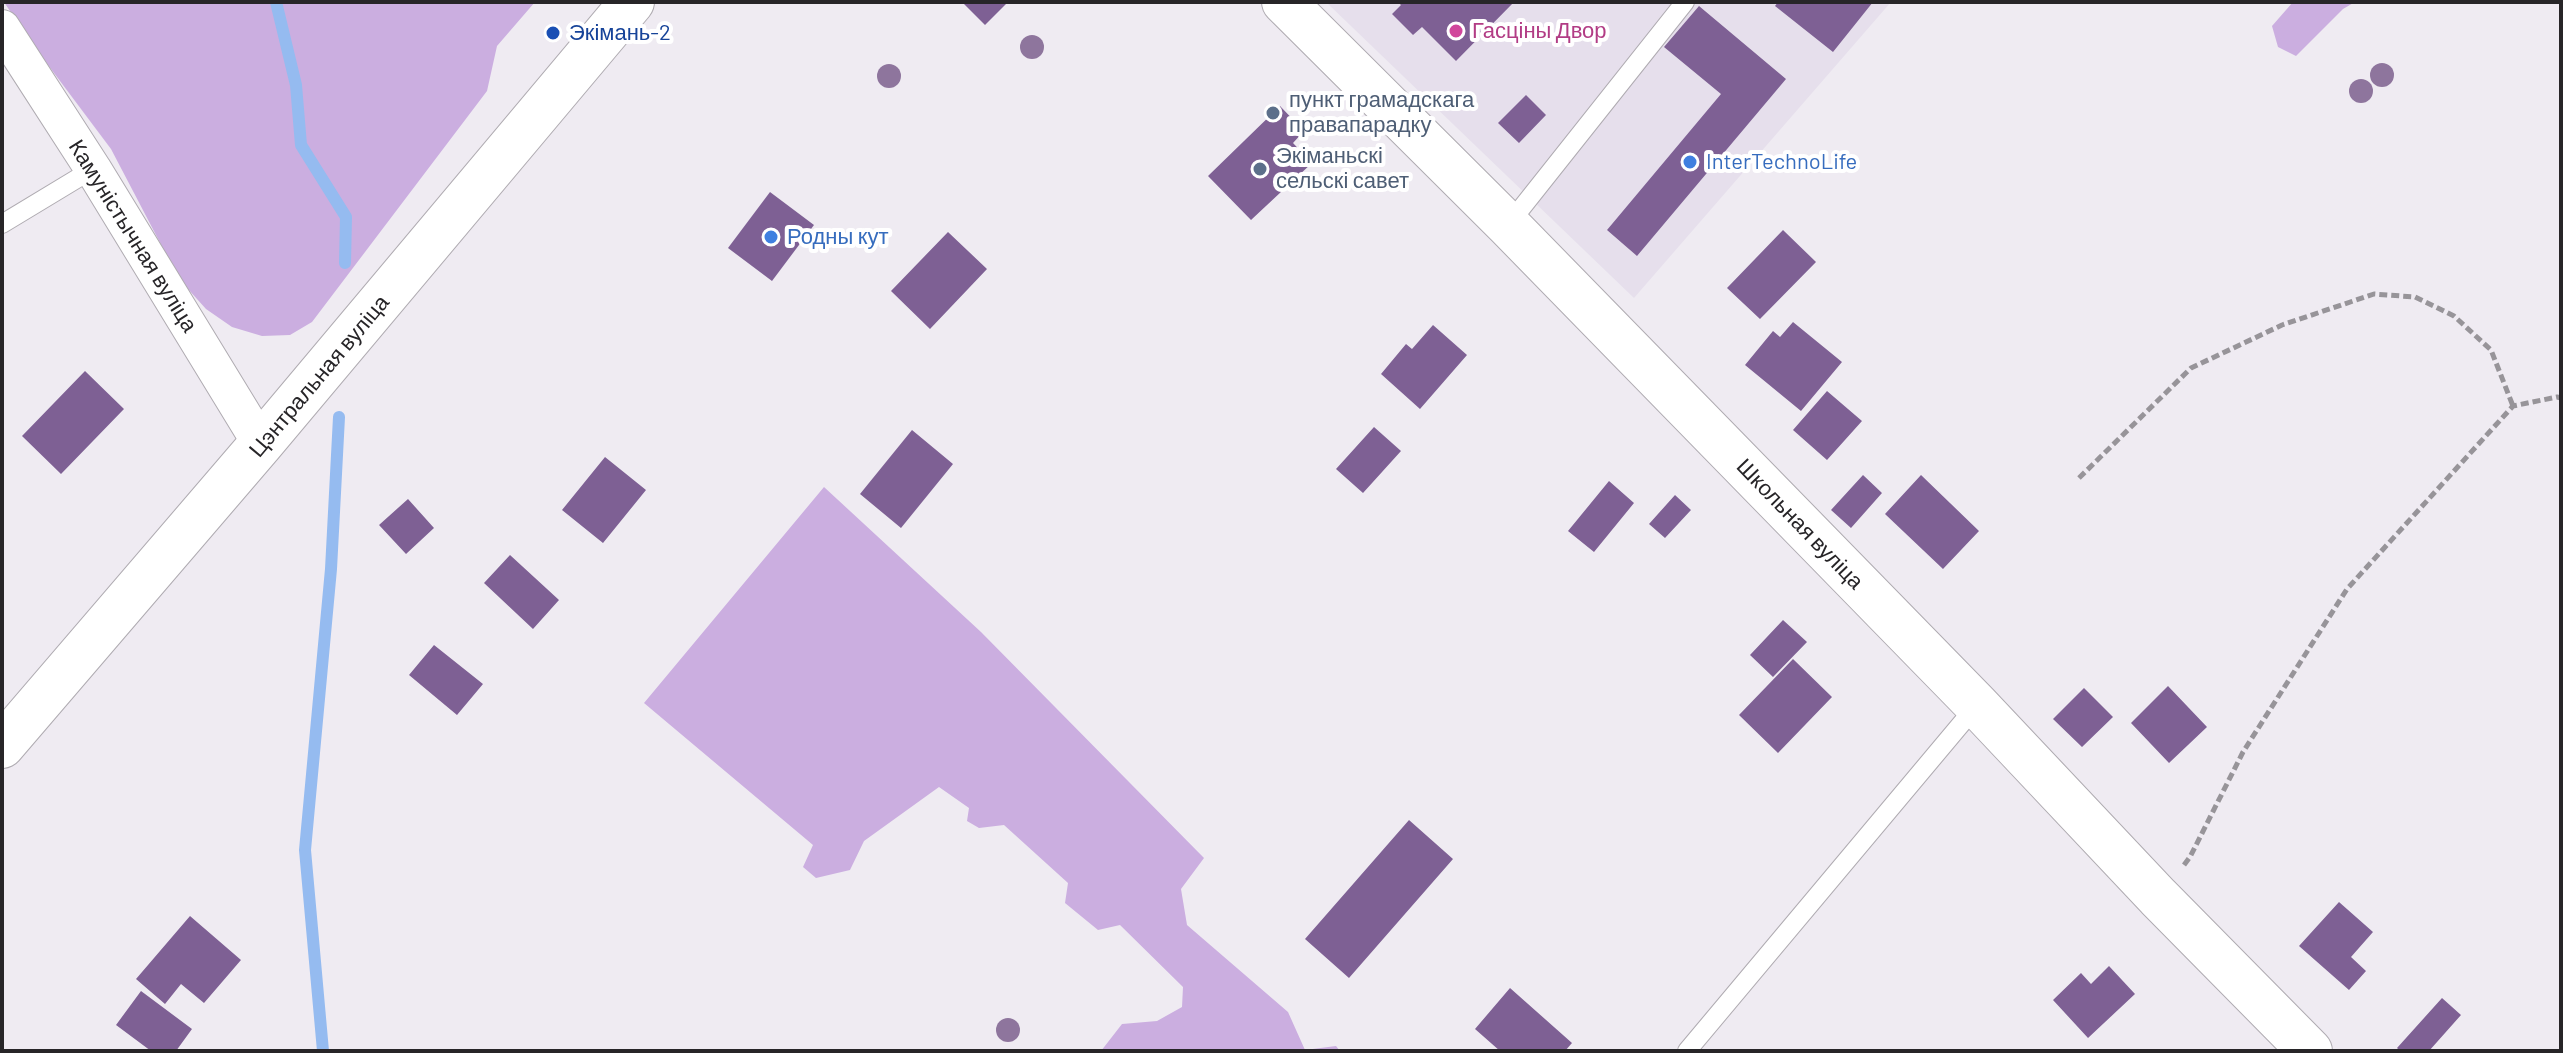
<!DOCTYPE html>
<html>
<head>
<meta charset="utf-8">
<style>
	body { margin:0 }
	#map { position:relative; width:2563px; height:1053px; overflow:hidden; background:#efebf2; font-family:Barlow,sans-serif }
	canvas { display:block }
	.frame { position:absolute; inset:0; border:4px solid #272528; pointer-events:none }
</style>
</head>
<body>
<div id="map">
<canvas width="2563" height="1053"></canvas>
<div class="frame"></div>
</div>
<script>
const ctx = document.querySelector('canvas').getContext('2d');
ctx.lineJoin = 'round';
function fillPath(path, color) { ctx.fillStyle = color; ctx.fill(path, 'evenodd'); }
const poly = rows => new Path2D(rows.map(r => 'M' + r).join(''));
function strokePath(path, color, width, dash) { ctx.strokeStyle = color; ctx.lineWidth = width; ctx.lineCap = dash ? 'butt' : 'round'; ctx.setLineDash(dash || []); ctx.stroke(path); }
function drawText(font, color, halo, rows, align = 'center') {
  ctx.font = font + ' Barlow,sans-serif'; ctx.lineWidth = 8; ctx.setLineDash([]); ctx.textBaseline = 'middle'; ctx.strokeStyle = halo; ctx.fillStyle = color; for (const [text, x, y, turn = 0] of rows) {
    ctx.save(); ctx.translate(x, y); ctx.rotate((+turn || 0) * Math.PI / 180); ctx.textAlign = isNaN(turn) ? turn : align; if (halo) ctx.strokeText(text, 0, 0); ctx.fillText(text, 0, 0); ctx.restore();
  }
}
fillPath(poly([
	[1326,2,1891,2,1634,298]
]), '#e6dfec');
fillPath(poly([
	[4,2,535,2,497,46,487,91,312,322,290,335,262,336,232,327,206,309,179,279,111,149,27,37],
	[2293,2,2355,2,2343,9,2296,56,2278,47,2272,26],
	[824,487,981,632,1204,858,1181,889,1187,925,1288,1012,1305,1050,1336,1046,1340,1051,1101,1051,1122,1024,1157,1021,1182,1007,1183,987,1120,925,1098,930,1065,903,1068,883,1004,825,979,828,967,821,969,808,939,787,864,841,850,870,816,878,803,867,813,845,644,703]
]), '#cbaee0');
strokePath(poly([
	[276,2,296,85,301,145,346,217,345,263],
	[323,1051,305,850,331,569,339,417]
]), '#95bbf0', 12);
fillPath(poly([
	[962,2,1008,2,985,25],
	[1398,2,1514,2,1456,61,1422,27,1413,35,1392,14,1401,5],
	[1778,2,1873,2,1833,52,1775,6],
	[1699,6,1786,79,1637,256,1607,230,1721,94,1664,47],
	[1526,95,1546,115,1519,143,1498,123],
	[1280,106,1304,131,1293,143,1312,163,1251,220,1208,176],
	[770,192,814,225,772,281,728,248],
	[1783,230,1816,262,1760,319,1727,288],
	[948,232,987,269,930,329,891,291],
	[1793,322,1842,362,1801,411,1745,365,1773,331,1780,337],
	[1433,325,1467,355,1420,409,1381,374,1406,344,1412,349],
	[85,371,124,409,61,474,22,436],
	[1827,391,1862,421,1827,460,1793,430],
	[1374,427,1401,451,1363,493,1336,469],
	[912,430,953,464,901,528,860,494],
	[605,457,646,490,603,543,562,510],
	[1863,475,1882,493,1851,528,1831,510],
	[1921,475,1979,531,1943,569,1885,514],
	[1609,481,1634,503,1594,552,1568,531],
	[1675,495,1691,510,1665,538,1649,524],
	[408,499,434,528,406,554,379,525],
	[510,555,559,600,533,629,484,583],
	[1783,620,1807,642,1773,677,1750,655],
	[434,645,483,684,457,715,409,675],
	[1793,659,1832,697,1778,753,1739,715],
	[2168,686,2207,727,2169,763,2131,723],
	[2084,688,2113,717,2082,747,2053,719],
	[1409,820,1453,859,1349,978,1305,939],
	[2339,902,2373,932,2351,957,2366,971,2349,990,2299,946],
	[190,916,241,960,204,1003,181,984,165,1004,136,979],
	[2109,966,2135,994,2088,1038,2053,1000,2081,973,2091,984],
	[1510,988,1572,1043,1565,1051,1500,1051,1475,1029],
	[141,991,192,1029,176,1051,151,1051,116,1025],
	[2442,998,2461,1015,2429,1051,2400,1051,2397,1048]
]), '#7e6094');
const lane = poly([
	[2,224,93,169],
	[1508,225,1685,2],
	[1687,1051,1977,705]
]);
const street = poly([
	[2,28,93,169,261,444]
]);
const secondary = poly([
	[1284,2,1508,225,1977,705,2158,897,2310,1051],
	[2,746,261,444,632,2]
]);
strokePath(lane, '#afabb1', 20);
strokePath(street, '#afabb1', 38);
strokePath(secondary, '#afabb1', 46);
strokePath(poly([
	[2079,478,2191,368,2282,325,2374,294,2415,297,2454,316,2491,350,2513,406],
	[2184,865,2190,857,2243,752,2347,589,2513,406,2557,397,2561,398]
]), '#979499', 5, [8, 4]);
strokePath(lane, '#fff', 18);
strokePath(street, '#fff', 36);
strokePath(secondary, '#fff', 44);
ctx.fillStyle = '#8e759d';
for (const [x, y] of [
	[1032,47],
	[2382,75],
	[889,76],
	[2361,91],
	[1008,1030]
]) { ctx.beginPath(); ctx.arc(x, y, 12, 0, 2 * Math.PI); ctx.fill(); }
for (const [x, y, r, color] of [
	[1456,31,8,"#d1479c"],
	[553,33,8,"#1a4fb4"],
	[1273,113,8,"#5c6f8a"],
	[1690,162,8,"#3f7fe0"],
	[1260,169,8,"#5c6f8a"],
	[771,237,8,"#3f7fe0"]
]) { const dot = new Path2D(); dot.arc(x, y, r, 0, 2 * Math.PI); ctx.fillStyle = color; ctx.fill(dot); strokePath(dot, '#fff', 3); }
drawText('22px', '#b23c85', '#fff', [
	["Гасціны Двор",1472,31]
], 'left');
drawText('22px', '#164399', '#fff', [
	["Экімань-2",569,33]
], 'left');
drawText('22px', '#4e5e75', '#fff', [
	["пункт грамадскага",1289,100],
	["правапарадку",1289,125],
	["Экіманьскі",1276,156],
	["сельскі савет",1276,181]
], 'left');
drawText('22px', '#366cbe', '#fff', [
	["InterTechnoLife",1706,162],
	["Родны кут",787,237]
], 'left');
drawText('22px', '#272528', '#fff', [
	["Камуністычная вуліца",133,236,58],
	["Цэнтральная вуліца",319,376,-50],
	["Школьная вуліца",1800,524,46]
]);
</script>
</body>
</html>
